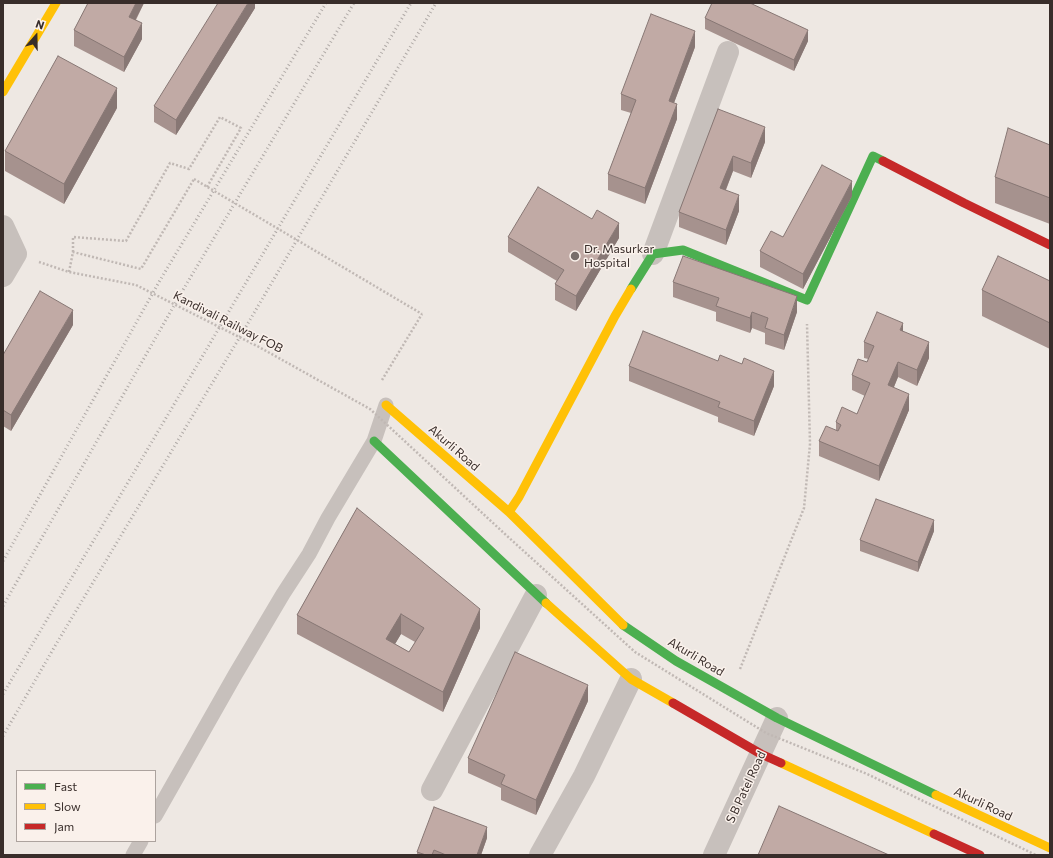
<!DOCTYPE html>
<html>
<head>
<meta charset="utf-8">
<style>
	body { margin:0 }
	#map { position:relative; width:1053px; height:858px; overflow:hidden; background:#eee8e3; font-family:Commissioner,sans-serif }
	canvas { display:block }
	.frame { position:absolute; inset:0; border:4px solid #382d2a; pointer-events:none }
	.legend { position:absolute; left:16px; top:770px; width:140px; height:72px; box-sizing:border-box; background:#faf1eb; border:1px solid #aca39e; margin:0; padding:5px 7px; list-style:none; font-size:12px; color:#382d2a }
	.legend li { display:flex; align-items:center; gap:8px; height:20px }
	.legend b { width:20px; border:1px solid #aca39e }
	.north { position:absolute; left:16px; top:16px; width:40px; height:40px; -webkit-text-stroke:3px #faf1eb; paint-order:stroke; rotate:20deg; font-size:11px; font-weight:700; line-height:16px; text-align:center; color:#382d2a }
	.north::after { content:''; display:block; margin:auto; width:14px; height:18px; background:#382d2a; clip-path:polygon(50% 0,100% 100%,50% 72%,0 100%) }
</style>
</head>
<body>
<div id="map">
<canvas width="1053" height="858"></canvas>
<div class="frame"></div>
<ul class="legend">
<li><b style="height:5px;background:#4caf50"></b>Fast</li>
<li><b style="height:5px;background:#ffc107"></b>Slow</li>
<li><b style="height:5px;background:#c62828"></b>Jam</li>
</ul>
<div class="north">N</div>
</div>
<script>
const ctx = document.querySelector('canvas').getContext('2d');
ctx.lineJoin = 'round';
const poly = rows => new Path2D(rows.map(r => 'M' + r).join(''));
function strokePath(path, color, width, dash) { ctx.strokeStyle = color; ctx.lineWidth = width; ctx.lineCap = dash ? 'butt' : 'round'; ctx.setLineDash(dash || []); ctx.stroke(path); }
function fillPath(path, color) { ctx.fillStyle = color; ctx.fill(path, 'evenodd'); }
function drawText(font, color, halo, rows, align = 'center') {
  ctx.font = font + ' Commissioner,sans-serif'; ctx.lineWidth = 3; ctx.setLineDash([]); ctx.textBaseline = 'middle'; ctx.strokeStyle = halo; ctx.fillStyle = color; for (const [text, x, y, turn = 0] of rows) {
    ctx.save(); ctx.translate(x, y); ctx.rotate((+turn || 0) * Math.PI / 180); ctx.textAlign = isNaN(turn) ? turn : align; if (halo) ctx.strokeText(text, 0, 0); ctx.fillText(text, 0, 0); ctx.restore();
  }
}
strokePath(poly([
	[73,252,73,237,126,241,170,163,189,169,220,117,241,128,207,187],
	[39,262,69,272,136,285],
	[69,272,73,252,141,269,194,179],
	[382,380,422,314],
	[740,669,804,508,810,444,807,324]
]), '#c0b8b4', 2.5, [2, 2]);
strokePath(poly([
	[155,816,235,675,283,594,309,554,328,518,374,441,386,405],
	[133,855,141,841]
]), '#c7c0bc', 15);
strokePath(poly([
	[3,226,16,254,3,276],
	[653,254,728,52],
	[432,790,536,595],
	[540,855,584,776,631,679],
	[714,855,777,718]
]), '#c7c0bc', 22);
strokePath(poly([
	[631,289,653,254,683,250,807,300,873,156,883,161],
	[374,441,546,603],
	[623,625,676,661,777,718,936,795]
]), '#4caf50', 9);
strokePath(poly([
	[3,92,56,3],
	[386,405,509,512,623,625],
	[509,512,519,497,615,316,631,289],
	[546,603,631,679,673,703],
	[781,763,934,834],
	[936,795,1050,848]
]), '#ffc107', 9);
strokePath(poly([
	[883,161,964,203,1050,245],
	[673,703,761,754,781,763],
	[934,834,980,855]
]), '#c62828', 9);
strokePath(poly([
	[3,561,159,282,326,3],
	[3,606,180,295,354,3],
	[3,694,411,3],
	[3,736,55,646,244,330,436,3]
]), '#afa9a6', 3, [1, 3]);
strokePath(poly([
	[194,179,422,314],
	[136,285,259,347,370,409,506,535,635,652,766,733,867,774,1036,855]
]), '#c0b8b4', 2.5, [2, 2]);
fillPath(poly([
	[88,3,144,3,136,20,142,39,124,72,74,46,74,30],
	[255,3,255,8,176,135,154,122,154,106],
	[705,18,808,41,794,71,705,29],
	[695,47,674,103,677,119,645,204,608,190,608,174,631,113,621,110,621,94],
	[117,108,64,204,5,171,5,151],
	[718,109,765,142,751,178,733,171,726,190,739,211,726,245,679,227,679,212],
	[1050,145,1050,224,995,203,995,177],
	[852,196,803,289,760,267,760,251],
	[508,237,619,238,576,311,555,300,555,284,557,281,508,252],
	[1050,281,1050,349,982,316,982,290],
	[673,282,797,312,784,350,765,344,765,333,752,328,750,333,716,321,716,312,673,297],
	[73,325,11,431,3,426,3,355],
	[903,331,929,358,917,386,898,377,894,387,909,410,879,481,819,456,819,441,836,430,836,422,857,414,865,396,852,390,852,375,867,362,868,359,864,358,864,342],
	[629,366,774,386,754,436,718,422,718,417,629,381],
	[357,508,480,628,443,712,297,634,297,615],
	[401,634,415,642,409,652,395,644],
	[934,531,918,572,860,551,860,540],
	[588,701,536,815,501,800,501,788,468,773,468,758],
	[487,838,481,855,417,855,417,852]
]), '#a6928e');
fillPath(poly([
	[136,3,144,3,129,32,129,17],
	[248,3,255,3,255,8,176,135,176,120],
	[142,23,142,39,124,72,124,57],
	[808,30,808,41,794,71,794,60],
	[695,31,695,47,669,116,669,101],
	[117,88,117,108,64,204,64,184],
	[677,104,677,119,645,204,645,188],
	[765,127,765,142,751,178,751,163],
	[733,156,733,171,720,204,720,188],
	[852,181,852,196,803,289,803,274],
	[739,195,739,211,726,245,726,230],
	[619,223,619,238,576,311,576,296],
	[797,296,797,312,784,350,784,335],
	[73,310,73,325,11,431,11,415],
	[752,312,752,328,750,333,750,318],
	[903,323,903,339,900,330],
	[929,342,929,358,917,386,917,370],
	[898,362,898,377,888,401,888,385],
	[774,371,774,386,754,436,754,421],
	[909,394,909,410,879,481,879,466],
	[934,520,934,531,918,572,918,562],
	[480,609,480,628,443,712,443,692],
	[401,614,401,634,386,659,386,639],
	[588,685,588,701,536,815,536,800],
	[487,827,487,838,481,855,477,855]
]), '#877774');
const building = poly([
	[88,3,136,3,129,17,142,23,124,57,74,30,88,3],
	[218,3,248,3,176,120,154,106,218,3],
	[712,3,750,3,808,30,794,60,705,18,712,3],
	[651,14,695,31,669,101,677,104,645,188,608,174,636,100,621,94,651,14],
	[58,56,117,88,64,184,5,151,58,56],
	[718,109,765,127,751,163,733,156,720,188,739,195,726,230,679,212,718,109],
	[1008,128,1050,145,1050,198,995,177,1008,128],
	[822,165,852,181,803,274,760,251,771,231,783,237,822,165],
	[538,187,592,219,597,210,619,223,576,296,555,284,564,270,508,237,538,187],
	[683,256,797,296,784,335,765,328,768,318,752,312,750,318,716,306,719,298,673,282,683,256],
	[998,256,1050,281,1050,323,982,290,998,256],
	[40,291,73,310,11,415,3,410,3,355,40,291],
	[877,312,903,323,900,330,929,342,917,370,898,362,888,385,909,394,879,466,819,441,826,426,838,431,841,425,836,422,842,407,857,414,870,383,852,375,858,359,867,362,874,346,864,342,877,312],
	[643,331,718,361,720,355,742,364,744,358,774,371,754,421,718,407,720,402,629,366,643,331],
	[876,499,934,520,918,562,860,540,876,499],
	[357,508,480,609,443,692,297,615,357,508],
	[401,614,424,628,409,652,386,639,401,614],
	[515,652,588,685,536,800,501,784,505,775,468,758,515,652],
	[779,806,889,855,758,855,779,806],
	[434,807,487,827,477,855,446,855,434,850,432,855,426,855,417,852,434,807]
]);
fillPath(building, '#c1aaa5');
strokePath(building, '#877774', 1);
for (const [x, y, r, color] of [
	[575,256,5,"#786e6b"]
]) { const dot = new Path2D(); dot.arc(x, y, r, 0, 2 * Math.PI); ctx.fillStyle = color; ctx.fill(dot); strokePath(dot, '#faf1eb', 1.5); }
drawText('12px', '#382d2a', '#faf1eb', [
	["Dr. Masurkar",584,249],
	["Hospital",584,263]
], 'left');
drawText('12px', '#382d2a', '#faf1eb', [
	["Kandivali Railway FOB",228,322,27],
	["Akurli Road",454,448,41],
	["Akurli Road",696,657,31],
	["S B Patel Road",746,787,-65],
	["Akurli Road",983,804,25]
]);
</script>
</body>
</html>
